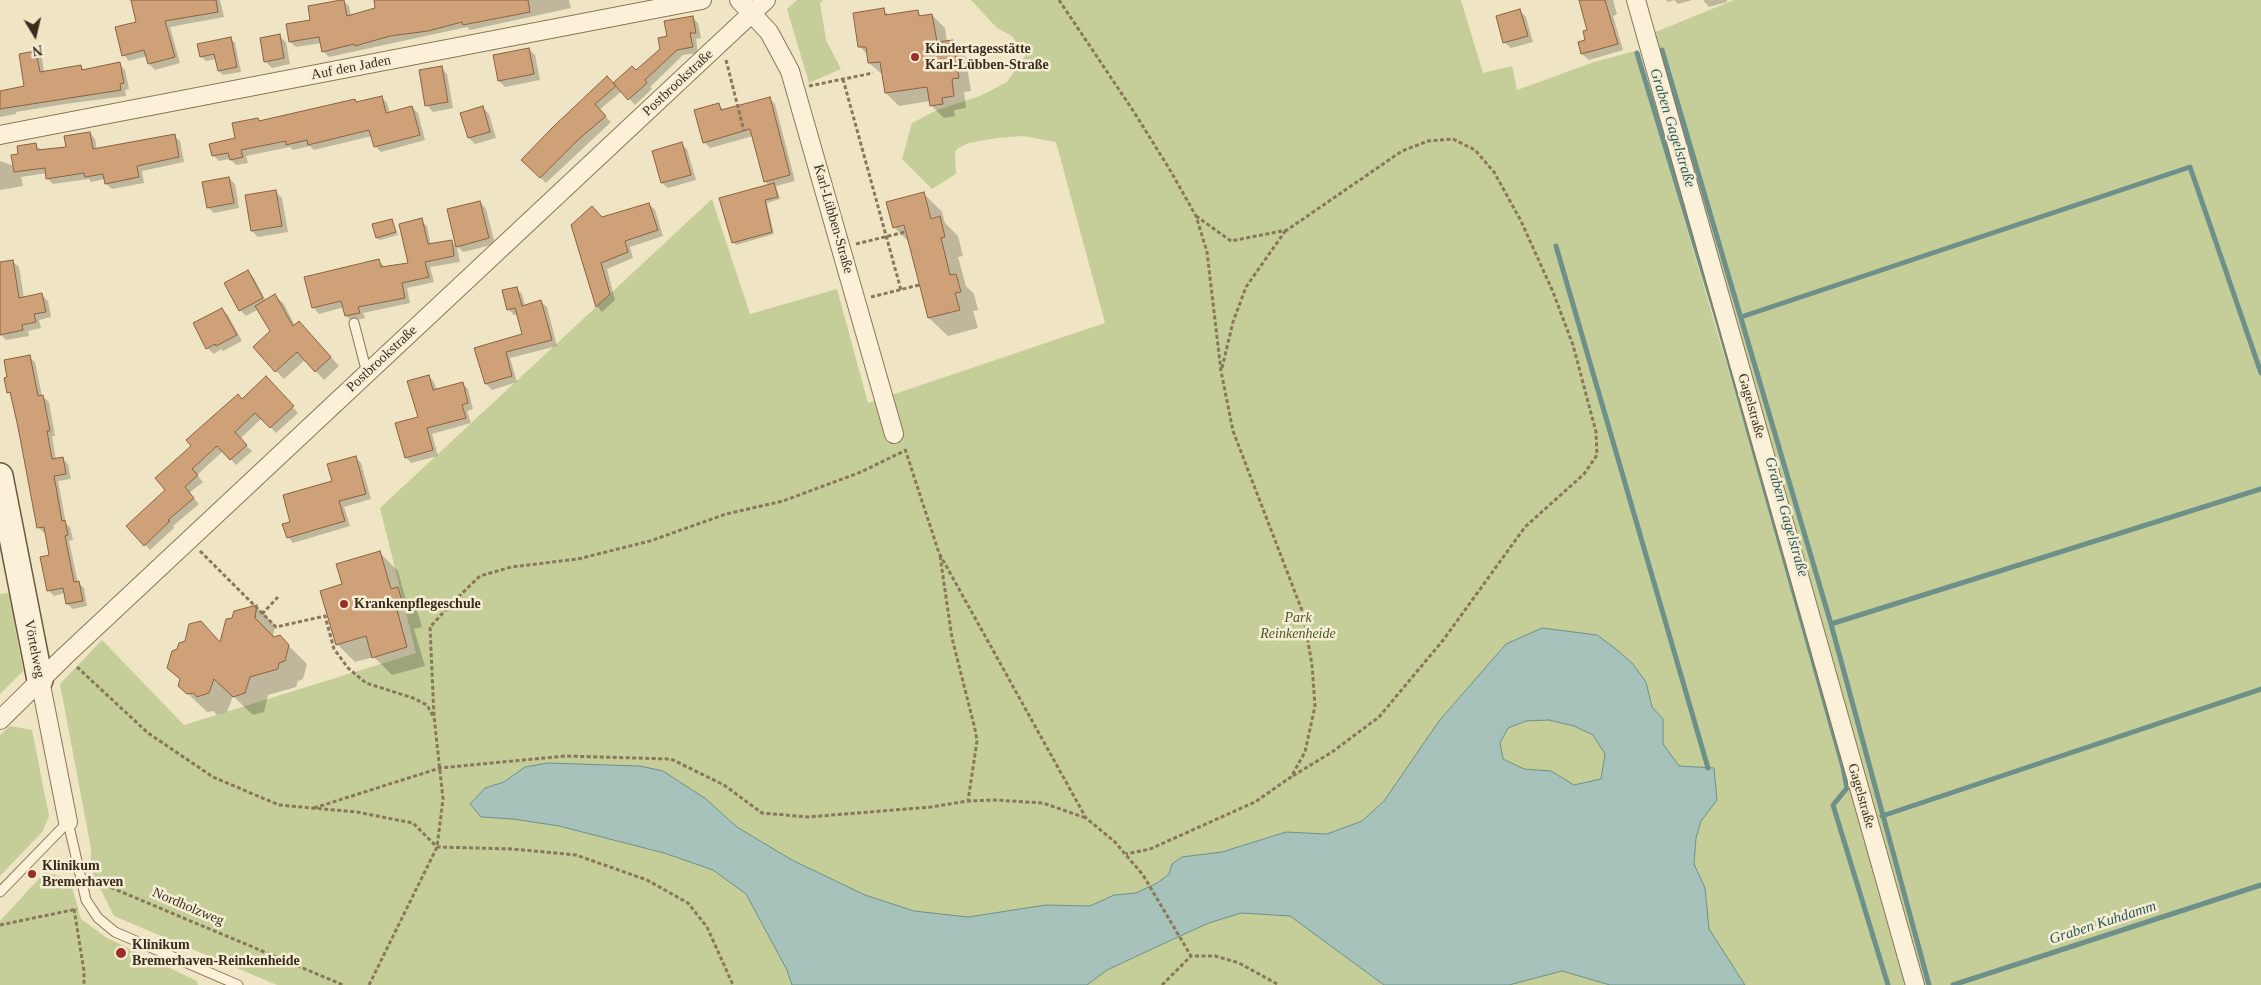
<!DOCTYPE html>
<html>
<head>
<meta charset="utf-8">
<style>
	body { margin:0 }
	#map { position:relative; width:2261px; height:985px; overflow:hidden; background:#efe5c4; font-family:"Times New Roman",serif }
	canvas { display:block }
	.north { position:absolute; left:10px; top:10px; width:50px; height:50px; -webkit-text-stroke:4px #f6eed4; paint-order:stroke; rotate:171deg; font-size:14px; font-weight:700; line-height:20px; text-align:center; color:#3a2d1e }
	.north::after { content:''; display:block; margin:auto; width:18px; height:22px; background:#3a2d1e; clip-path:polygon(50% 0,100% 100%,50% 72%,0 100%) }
</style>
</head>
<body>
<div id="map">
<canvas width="2261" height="985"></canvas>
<div class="north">N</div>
</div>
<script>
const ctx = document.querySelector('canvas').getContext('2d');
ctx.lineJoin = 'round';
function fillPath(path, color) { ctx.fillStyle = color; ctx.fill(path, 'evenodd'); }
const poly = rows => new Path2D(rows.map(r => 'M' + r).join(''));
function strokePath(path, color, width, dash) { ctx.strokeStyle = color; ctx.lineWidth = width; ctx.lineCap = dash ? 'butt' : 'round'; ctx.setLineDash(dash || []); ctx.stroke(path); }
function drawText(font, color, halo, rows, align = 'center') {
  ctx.font = font + ' "Times New Roman",serif'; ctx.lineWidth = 5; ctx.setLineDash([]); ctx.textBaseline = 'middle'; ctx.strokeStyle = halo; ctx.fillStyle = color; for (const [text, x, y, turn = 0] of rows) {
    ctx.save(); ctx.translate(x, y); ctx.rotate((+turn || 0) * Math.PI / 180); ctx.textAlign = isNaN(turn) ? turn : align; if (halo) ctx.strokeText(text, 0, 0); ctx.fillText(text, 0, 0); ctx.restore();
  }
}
fillPath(poly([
	[797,0,823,0,820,3,826,40,841,69,809,83,787,9],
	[971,0,1461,0,1483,73,1512,66,1517,90,1594,62,1635,51,1908,985,277,985,114,916,91,870,91,849,60,684,102,640,184,725,416,653,380,508,712,199,750,314,837,289,868,403,1105,323,1056,142,1023,136,997,138,969,143,958,148,955,152,956,174,932,189,902,159,912,123,937,110,980,96,1007,82,1025,56,1012,36,997,28],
	[1734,0,2261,0,2261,985,1923,985,1653,33],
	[9,593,23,671,0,694,0,594],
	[10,726,32,730,49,816,43,831,0,876,0,735],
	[45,872,70,880,81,919,107,938,197,981,198,985,0,985,0,921]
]), '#c5ce98');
const water = poly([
	[1542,628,1597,635,1616,649,1632,663,1646,682,1652,707,1663,719,1663,744,1679,766,1714,768,1717,800,1701,821,1696,838,1694,864,1705,888,1709,929,1745,985,1610,985,1562,971,1509,985,1384,985,1290,916,1241,913,1209,923,1180,936,1107,970,1087,985,792,985,787,970,746,894,713,870,664,853,559,826,513,819,481,817,470,804,485,788,504,782,525,767,548,763,640,766,663,771,706,799,737,827,792,860,865,895,914,911,968,917,1046,905,1090,906,1114,895,1136,893,1157,883,1169,874,1172,864,1182,857,1222,852,1286,832,1327,834,1362,821,1384,801,1439,721,1506,644,1542,628],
	[1549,720,1574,726,1593,735,1605,754,1601,779,1574,785,1551,771,1524,769,1503,759,1500,743,1508,728,1526,721,1549,720]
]);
fillPath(water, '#a6c2bb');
strokePath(water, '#6d918a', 1);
fillPath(poly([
	[132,0,220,0,224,17,170,27,180,63,155,70,149,64,147,56,129,61,124,55,138,22],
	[375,0,569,0,571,8,470,30,467,27,329,57,323,51,322,43,296,47,290,42,312,21,343,1,349,6,351,16,377,9],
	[1580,0,1613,0,1617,14,1613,16,1623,50,1589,60,1582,54,1579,43,1587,41,1589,31],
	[1666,0,1692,0,1678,4,1674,0,1668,2],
	[1703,0,1727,0,1727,2,1709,7],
	[883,10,889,15,917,11,923,17,932,15,945,28,947,42,953,41,965,54,971,91,964,92,966,108,954,110,955,116,944,118,931,105,930,101,899,106,886,93,883,75,869,63,868,55,860,47],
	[1520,11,1526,17,1533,42,1511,48,1504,42],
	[692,17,698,23,701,38,696,39,698,53,683,55,650,87,652,89,635,105,622,91,599,110,611,122,546,183,523,160,614,85,636,72,661,49,668,37],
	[279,36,286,42,290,64,272,68,265,61],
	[231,39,235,43,241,72,223,75,219,71,216,59,206,61,201,56],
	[529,49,535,55,540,80,505,87,499,81],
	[36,52,42,58,44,72,80,66,85,71,119,64,125,70,129,89,125,90,126,96,65,104,16,112,16,114,0,117,0,92,25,87],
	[441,67,447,74,453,108,433,112,427,105],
	[381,97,387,103,390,113,412,107,418,113,425,140,381,152,375,146,372,136,314,150,310,146,293,150,290,147,246,156,248,163,236,165,230,159,219,161,213,155,237,139,258,119,260,122,355,100,358,103],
	[769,98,775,104,795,181,776,186,780,199,767,203,774,234,736,245,733,242,769,186,765,181,753,136,710,148,704,142,719,105,724,110],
	[483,108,489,114,496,138,475,144,469,138],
	[90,133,95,139,97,150,174,136,180,141,184,162,142,171,144,183,112,189,106,184,105,179,91,182,89,179,53,184,48,179,47,173,21,177,23,186,0,190,0,161,14,166,19,155,36,145,41,150,68,148],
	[681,144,687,149,696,180,668,188,662,183],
	[229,178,235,184,239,208,214,213,208,207],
	[276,192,282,198,288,232,258,237,252,231],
	[924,194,942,212,945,223,958,236,963,256,958,257,966,286,974,294,978,310,973,311,978,328,948,336,929,318,909,242,894,227],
	[480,202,486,209,495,244,463,252,457,246],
	[649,204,655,210,663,236,630,247,633,258,607,269,615,300,602,312,597,306,602,219],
	[391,220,398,235,380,240,377,238],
	[421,220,427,226,431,245,451,241,457,247,460,262,430,267,434,282,407,288,410,303,363,313,365,318,352,321,346,316,344,307,319,314,314,308,306,278,379,260,385,268,409,264],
	[12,261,19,267,24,298,42,295,48,301,51,317,39,320,41,328,28,331,29,336,6,340,0,334,0,263],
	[248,272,254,278,266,301,275,296,284,304,295,326,307,331,339,366,324,380,305,360,284,379,276,371,271,332,259,309,246,316,240,310],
	[516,288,522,294,525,306,541,302,547,307,557,346,510,358,517,382,492,390,486,384,476,348,524,335,518,314,514,315,508,309],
	[222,309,228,315,242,341,223,351,221,349,214,354,207,348],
	[29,357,35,362,42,396,49,402,55,436,52,436,56,460,63,459,68,464,71,479,58,481,66,524,70,527,73,540,69,541,78,583,84,588,87,606,73,609,67,604,65,593,54,596,48,590,51,556,46,533,44,533,38,527,12,396,8,392,5,361],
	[429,376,434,382,437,390,462,383,468,389,473,409,467,411,471,423,432,434,438,456,411,463,406,457,419,418],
	[266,378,298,413,276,433,262,418,240,439,252,451,236,465,223,451,197,475,203,482,189,493,199,504,173,526,174,528,150,550,128,526,167,490,242,400],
	[355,457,361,463,371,499,344,507,350,526,293,543,288,537,292,523,334,482],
	[380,553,398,571,405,597,416,607,422,627,414,629,425,666,392,675,374,657,355,662,337,644,344,585],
	[256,607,275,625,273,637,280,637,307,664,303,679,298,681,296,687,268,695,264,712,253,715,233,696,227,712,217,715,213,711,207,712,180,686,181,680,168,667,221,643]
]), '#0003');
strokePath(poly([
	[1662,50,1831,624,1929,985],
	[1637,53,1716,315,1843,767,1847,788,1833,805,1888,985],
	[1556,246,1708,768],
	[1741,317,2190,167,2261,373],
	[1831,624,2261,489],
	[1882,816,2261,689],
	[1953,985,2261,885]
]), '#6d918a', 5);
const building = poly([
	[131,0,216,0,218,12,165,21,175,57,148,64,144,50,122,56,115,27,136,22,131,0],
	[341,0,344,0,347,16,375,8,374,0,528,0,530,12,463,25,462,22,428,31,390,36,355,46,354,44,322,52,319,37,289,42,286,24,310,20,308,6,341,0],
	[1579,0,1605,0,1618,44,1581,54,1578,42,1585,40,1583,31,1587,30,1579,0],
	[884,8,885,15,918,10,919,16,932,14,937,42,953,40,959,78,952,79,954,96,942,98,943,104,930,106,927,87,885,93,880,62,868,63,866,47,858,47,853,13,884,8],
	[1520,9,1528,36,1503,43,1496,16,1520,9],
	[693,16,696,33,690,33,693,47,677,50,645,80,647,83,628,100,613,83,632,66,636,70,660,49,658,38,667,36,664,21,693,16],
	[280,34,284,58,264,62,260,38,280,34],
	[231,37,237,67,218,71,214,54,200,57,197,44,231,37],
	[529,48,534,74,498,81,493,55,529,48],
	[36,51,40,72,81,65,82,70,120,62,124,83,120,84,121,90,0,109,0,91,24,86,19,54,36,51],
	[442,66,448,102,425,106,419,70,442,66],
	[607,76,616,86,595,104,606,116,580,138,540,178,521,160,554,126,607,76],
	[382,96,386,113,412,106,420,135,374,147,369,130,308,145,307,140,286,145,286,141,241,150,243,157,230,160,228,153,212,156,209,144,235,138,232,123,258,118,259,121,355,99,356,102,382,96],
	[770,97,790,175,764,182,750,129,703,143,694,110,719,103,721,110,770,97],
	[483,106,490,132,468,138,460,113,483,106],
	[90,132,93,149,175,134,179,157,137,166,139,177,105,184,103,174,85,177,84,173,46,179,45,168,14,172,11,155,18,154,17,146,36,143,37,150,66,147,64,136,90,132],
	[682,142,691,175,661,183,652,151,682,142],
	[229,177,234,203,207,208,202,182,229,177],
	[774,183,778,197,765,200,772,232,732,243,719,198,774,183],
	[276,190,282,226,251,231,245,195,276,190],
	[924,192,931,219,940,216,945,237,941,238,950,275,956,274,961,292,955,293,960,310,928,318,904,225,893,228,886,202,924,192],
	[480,201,489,238,456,247,447,209,480,201],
	[649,203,658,230,625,241,628,252,601,263,610,294,596,307,571,225,592,206,602,217,649,203],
	[422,218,428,244,452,240,454,256,425,262,429,277,402,283,405,298,358,307,360,313,345,316,341,301,312,308,304,277,379,259,381,267,408,263,399,224,422,218],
	[392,219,396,232,376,238,372,224,392,219],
	[13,260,19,298,42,293,46,312,34,314,36,322,22,325,23,330,0,335,0,262,13,260],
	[248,270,263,298,239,311,224,283,248,270],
	[517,287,522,306,541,300,552,340,506,352,512,376,485,384,474,348,522,334,515,308,507,310,502,290,517,287],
	[275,294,293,326,299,321,331,357,315,372,297,352,275,372,253,347,270,331,255,306,275,294],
	[222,308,237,335,216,346,215,344,206,349,193,323,222,308],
	[30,355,38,396,43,395,50,431,47,431,52,459,63,457,66,474,54,476,62,521,65,520,68,535,65,536,74,582,79,581,83,601,66,604,63,588,47,591,40,557,49,555,44,527,37,528,18,427,10,392,7,393,4,378,7,377,4,360,30,355],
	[429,375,433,390,463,382,468,403,462,405,466,418,427,428,433,450,405,458,395,423,418,417,407,381,429,375],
	[266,376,294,406,270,428,255,413,235,432,247,445,230,460,217,446,192,469,198,475,185,487,194,498,168,520,170,521,144,546,126,526,165,490,155,478,191,446,186,440,238,394,242,399,266,376],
	[356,456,366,494,339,501,345,521,287,538,282,524,290,522,283,495,332,481,327,464,356,456],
	[380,551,391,589,398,587,404,608,397,610,407,647,372,658,366,636,336,645,320,591,342,584,336,564,380,551],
	[257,605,255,618,274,637,280,635,289,645,285,661,279,663,278,669,250,677,245,693,233,697,214,679,209,693,197,697,194,693,187,694,178,686,180,679,167,668,172,651,177,649,179,643,185,641,189,624,201,621,220,642,226,619,232,618,234,611,257,605]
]);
fillPath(building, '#cea179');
strokePath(building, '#8a613f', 1);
const lane = poly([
	[354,323,367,373],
	[68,822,86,900,98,918,115,932,238,985],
	[0,892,68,822]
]);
const street = poly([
	[739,0,769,32,790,71,894,434],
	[1636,0,1915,985],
	[0,135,702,0],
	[40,680,68,822],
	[0,720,65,656,766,0]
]);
const secondary = poly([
	[0,476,40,680]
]);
strokePath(lane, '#8a765a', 11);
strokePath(street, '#8a765a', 20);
strokePath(secondary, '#6c573d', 28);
strokePath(poly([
	[1059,0,1134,112,1170,170,1196,216,1207,252,1221,371,1233,431,1303,613,1312,665,1315,706,1305,752,1291,777,1255,802,1150,849,1126,854],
	[726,60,744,131],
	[843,79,901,290],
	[809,86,873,73],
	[1196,216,1231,241,1287,230,1402,151,1428,141,1453,139,1475,150,1494,172,1521,221,1553,292,1573,345,1596,432,1597,455,1584,474,1525,527,1444,639,1379,717,1332,752,1291,777],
	[856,244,905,232],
	[871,297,919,285],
	[1222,368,1233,322,1246,287,1286,230],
	[905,449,939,553,1086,818,1115,842,1143,875,1191,956,1215,956,1239,963,1279,985],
	[200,551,276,627,325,616,334,649,348,668,366,683,413,698,427,705,433,716],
	[940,556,952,638,975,729,977,741,968,801],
	[262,614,278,597],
	[77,667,148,733,213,777,279,805,357,812,413,823,437,847,513,849,576,855,647,880,688,903,707,927,733,985],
	[314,808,440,768,565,756,671,759,724,785,762,813,808,817,931,807,968,801,994,800,1043,803,1086,818],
	[93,880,343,985],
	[74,909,84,971,84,985],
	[0,925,77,909],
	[369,985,437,847,443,799,434,716,430,627,453,602,480,576,511,567,578,559,650,541,726,514,783,501,861,472,906,450],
	[1162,985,1191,956]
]), '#8a765a', 3, [4, 2.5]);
strokePath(lane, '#faf1d8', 9);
strokePath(street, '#faf1d8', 18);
strokePath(secondary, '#faf1d8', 25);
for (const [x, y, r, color] of [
	[915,57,5,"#9b2e29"],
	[344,604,5,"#9b2e29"],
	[32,874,5,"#9b2e29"],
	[121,953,6,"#9b2e29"]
]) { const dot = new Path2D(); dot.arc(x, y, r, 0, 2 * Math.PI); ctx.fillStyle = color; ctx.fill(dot); strokePath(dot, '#f6eed4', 2); }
drawText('bold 14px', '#3a2d1e', '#f6eed4', [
	["Kindertagesstätte",925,49],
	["Karl-Lübben-Straße",925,65],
	["Krankenpflegeschule",354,604],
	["Klinikum",42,866],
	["Bremerhaven",42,882],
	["Klinikum",132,945],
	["Bremerhaven-Reinkenheide",132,961]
], 'left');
drawText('14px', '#3a2d1e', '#f6eed4', [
	["Auf den Jaden",351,68,-11],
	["Postbrookstraße",678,83,-43],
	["Karl-Lübben-Straße",833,219,74],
	["Postbrookstraße",382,359,-43],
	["Gagelstraße",1751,406,74],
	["Vörtelweg",34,649,79],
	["Gagelstraße",1861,796,74],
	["Nordholzweg",188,907,23]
]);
drawText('italic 14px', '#485725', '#f6eed4', [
	["Park",1298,618],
	["Reinkenheide",1298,634]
]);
drawText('italic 15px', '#2d5a5a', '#f6eed4', [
	["Graben Gagelstraße",1672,128,73],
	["Graben Gagelstraße",1786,517,74],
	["Graben Kuhdamm",2103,923,-18]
]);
</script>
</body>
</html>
